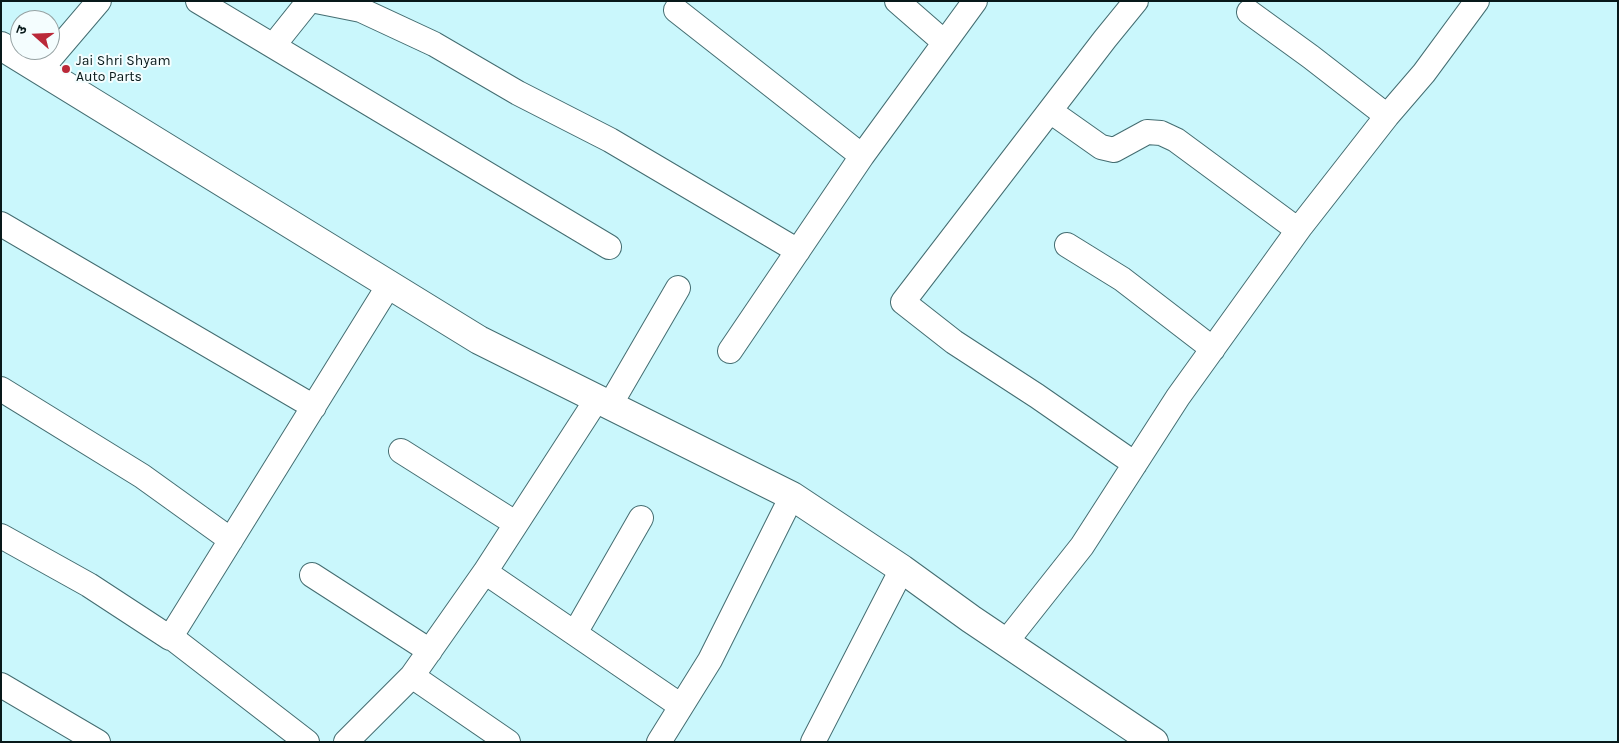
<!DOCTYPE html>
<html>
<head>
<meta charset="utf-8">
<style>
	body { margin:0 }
	#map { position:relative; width:1619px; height:743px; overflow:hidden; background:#caf7fc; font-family:Karla,"Noto Sans Devanagari",sans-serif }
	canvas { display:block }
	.frame { position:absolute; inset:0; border:2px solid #08191a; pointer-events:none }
	.north { position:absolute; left:10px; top:10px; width:50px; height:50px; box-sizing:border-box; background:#f4fdfe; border:1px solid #96a2a3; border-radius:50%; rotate:290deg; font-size:14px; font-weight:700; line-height:20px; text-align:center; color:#08191a }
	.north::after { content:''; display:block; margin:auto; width:18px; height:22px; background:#ba2939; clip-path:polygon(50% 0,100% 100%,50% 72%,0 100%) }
</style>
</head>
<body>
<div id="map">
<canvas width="1619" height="743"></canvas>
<div class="frame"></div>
<div class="north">उ</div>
</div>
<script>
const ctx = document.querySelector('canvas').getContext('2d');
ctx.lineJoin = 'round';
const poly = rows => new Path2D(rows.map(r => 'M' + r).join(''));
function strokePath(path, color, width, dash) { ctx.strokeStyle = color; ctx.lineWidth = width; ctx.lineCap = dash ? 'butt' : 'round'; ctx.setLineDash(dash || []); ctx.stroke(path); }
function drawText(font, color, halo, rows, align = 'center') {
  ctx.font = font + ' Karla,sans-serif'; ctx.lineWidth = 4; ctx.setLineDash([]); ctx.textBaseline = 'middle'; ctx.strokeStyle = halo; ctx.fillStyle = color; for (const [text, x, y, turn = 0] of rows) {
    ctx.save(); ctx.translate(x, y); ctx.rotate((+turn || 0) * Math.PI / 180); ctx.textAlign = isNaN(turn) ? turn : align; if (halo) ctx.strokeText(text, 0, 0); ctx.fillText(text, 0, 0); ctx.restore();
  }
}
const street = poly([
	[198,1,609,247],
	[316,1,361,10,434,44,518,93,610,140,798,251],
	[897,1,944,42],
	[676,10,862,156],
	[1249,12,1311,57,1387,116],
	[273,46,309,1],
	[41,69,99,1],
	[1050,111,1101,147,1114,150,1147,132,1161,133,1176,140,1298,230],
	[1,224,314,407],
	[1067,245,1122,279,1213,349],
	[730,351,862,156,975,1],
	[1,389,142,476,231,540],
	[610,405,678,288],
	[401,451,515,523],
	[1135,464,1037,396,954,342,903,302,1105,39,1136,1],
	[1,536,89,585,170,638,389,285],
	[485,572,681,706],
	[312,575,430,651],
	[575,633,641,518],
	[171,637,307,742],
	[1006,642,1082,546,1178,397,1301,226,1387,116,1424,73,1477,1],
	[412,676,508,742],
	[1,685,98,742],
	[346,742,412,676,485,572,597,399],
	[659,742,710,660,792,496],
	[813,742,902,569]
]);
const secondary = poly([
	[1,46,479,340,792,496,902,569,971,619,1154,742]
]);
strokePath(street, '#446d71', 26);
strokePath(secondary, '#446d71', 30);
strokePath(street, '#fff', 24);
strokePath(secondary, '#fff', 28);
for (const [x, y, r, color] of [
	[66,69,5,"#ba2939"]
]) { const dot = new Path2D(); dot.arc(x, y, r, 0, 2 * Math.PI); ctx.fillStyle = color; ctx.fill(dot); strokePath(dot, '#f4fdfe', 2); }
drawText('14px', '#08191a', '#f4fdfe', [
	["Jai Shri Shyam",76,61],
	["Auto Parts",76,77]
], 'left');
</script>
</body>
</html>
